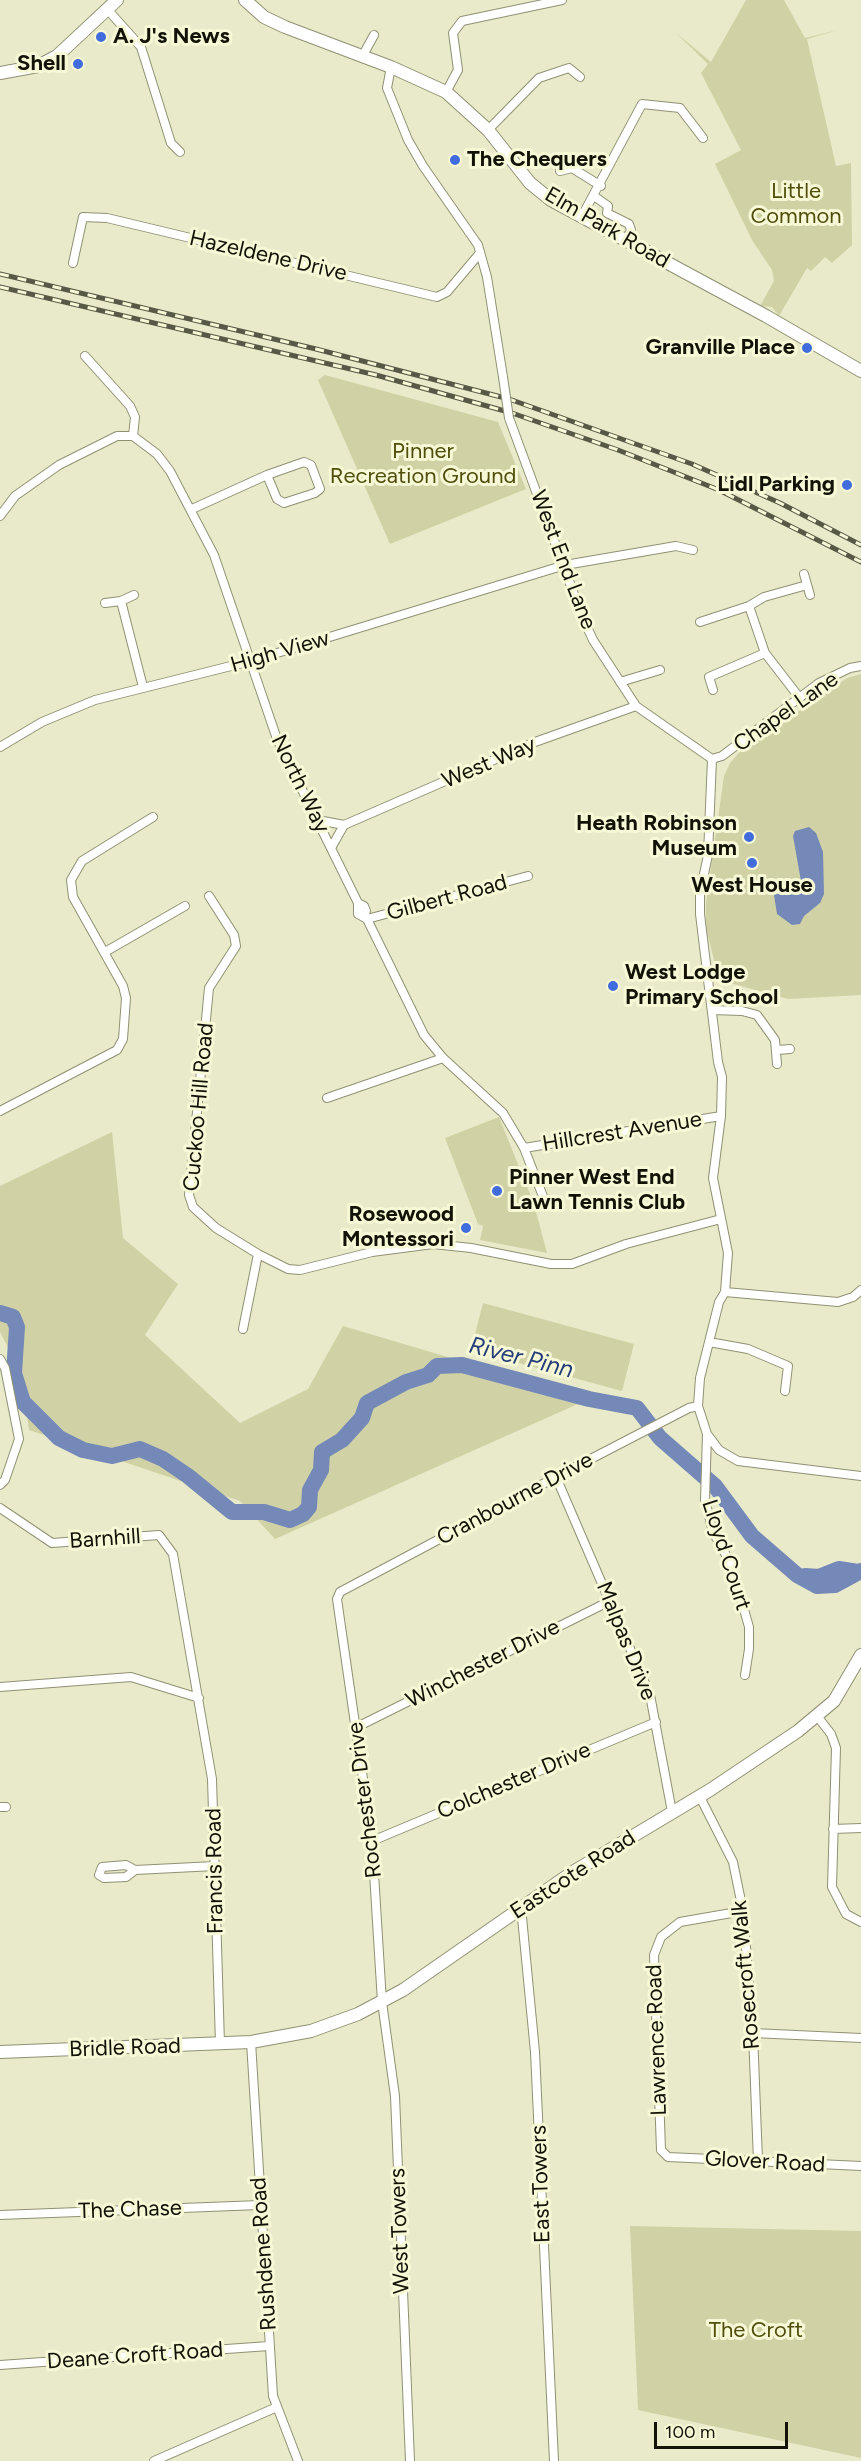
<!DOCTYPE html>
<html>
<head>
<meta charset="utf-8">
<style>
	body { margin:0 }
	#map { position:relative; width:861px; height:2461px; overflow:hidden; background:#e9eac9; font-family:Figtree,sans-serif }
	canvas { display:block }
	.scale { position:absolute; left:654px; top:2422px; width:134px; height:27px; box-sizing:border-box; border:3px solid #121207; border-top:0; padding-left:8px; font-size:18px; line-height:21px; white-space:nowrap; color:#121207; -webkit-text-stroke:4px #f6f8d6; paint-order:stroke }
</style>
</head>
<body>
<div id="map">
<canvas width="861" height="2461"></canvas>
<div class="scale">100 m</div>
</div>
<script>
const ctx = document.querySelector('canvas').getContext('2d');
ctx.lineJoin = 'round';
function fillPath(path, color) { ctx.fillStyle = color; ctx.fill(path, 'evenodd'); }
const poly = rows => new Path2D(rows.map(r => 'M' + r).join(''));
function strokePath(path, color, width, dash) { ctx.strokeStyle = color; ctx.lineWidth = width; ctx.lineCap = dash ? 'butt' : 'round'; ctx.setLineDash(dash || []); ctx.stroke(path); }
function drawText(font, color, halo, rows, align = 'center') {
  ctx.font = font + ' Figtree,sans-serif'; ctx.lineWidth = 6; ctx.setLineDash([]); ctx.textBaseline = 'middle'; ctx.strokeStyle = halo; ctx.fillStyle = color; for (const [text, x, y, turn = 0] of rows) {
    ctx.save(); ctx.translate(x, y); ctx.rotate((+turn || 0) * Math.PI / 180); ctx.textAlign = isNaN(turn) ? turn : align; if (halo) ctx.strokeText(text, 0, 0); ctx.fillText(text, 0, 0); ctx.restore();
  }
}
fillPath(poly([
	[746,0,784,0,805,38,838,30,807,39,836,166,851,163,852,245,832,263,825,257,811,271,807,268,779,316,772,307,760,306,774,281,772,270,752,240,715,164,741,150,701,73,708,64,675,32,711,62],
	[325,375,498,422,526,489,390,544,318,380],
	[861,674,861,995,788,999,719,980,706,928,706,903,724,776,730,763,745,746,756,741,847,678],
	[499,1117,534,1204,547,1253,480,1240,483,1226,478,1224,445,1138],
	[112,1132,123,1238,178,1284,145,1335,240,1423,308,1389,343,1326,589,1399,275,1539,240,1501,29,1430,21,1373,0,1332,0,1186],
	[483,1303,634,1344,622,1391,471,1350],
	[630,2226,861,2231,861,2458,638,2410]
]), '#d0d2a5');
fillPath(poly([
	[809,827,816,833,823,852,824,894,820,903,804,916,800,924,792,925,777,914,774,895,802,887,793,836,795,831]
]), '#7489b8');
strokePath(poly([
	[0,1313,13,1317,17,1327,14,1373,23,1402,59,1438,83,1450,112,1456,140,1449,163,1459,188,1476,232,1512,264,1512,290,1520,303,1514,309,1507,310,1490,321,1470,322,1452,342,1440,362,1418,367,1403,406,1382,428,1375,437,1366,462,1365,589,1399,637,1408,660,1438,715,1486,752,1536,797,1575,817,1586,835,1585,861,1571],
	[805,1576,819,1577,839,1569,858,1572]
]), '#7489b8', 16);
const street = poly([
	[107,9,141,47,171,143,180,152],
	[362,57,374,35],
	[391,67,387,88,408,140,423,166,478,245,487,277,503,377],
	[446,92,458,70,453,33,462,21,562,0],
	[488,130,539,78,569,68,580,77],
	[560,171,572,168,601,186],
	[594,196,608,206,607,213,629,224,631,230,626,241],
	[581,218,642,104,680,108,703,138],
	[73,263,83,217,107,218,437,297,447,292,480,253],
	[85,356,130,406,135,417,133,436],
	[509,418,582,616,593,640,636,706,712,759,708,855,700,893,700,914,718,1062,722,1077,721,1116,713,1178,728,1253,725,1292,719,1302,700,1378,698,1406,707,1434,719,1450,738,1461,861,1476],
	[192,509,267,475,304,462,311,465,320,489,315,493,284,503,277,499,267,475],
	[0,516,15,496,59,465,117,436,133,436,157,454,170,471,214,555,277,739,358,903,364,906,366,911,364,916],
	[804,574,810,595],
	[121,601,143,687],
	[105,603,121,601,134,595],
	[749,606,765,653,799,697],
	[700,622,749,606,764,597,807,585],
	[620,682,660,670],
	[713,690,709,677,765,653],
	[0,747,42,722,95,700,251,661,565,565,676,546,693,550],
	[712,759,722,756,819,683,850,668,861,666],
	[318,820,344,825,535,742,636,706],
	[331,848,344,825],
	[209,896,234,935,236,946,209,988,189,1195,193,1207,216,1228,258,1254,288,1269,300,1270,372,1252,433,1244,471,1248,551,1264,572,1264,626,1244,721,1219],
	[358,903,358,914,367,919,424,1035,443,1058,503,1113,524,1148,546,1204],
	[367,919,528,876],
	[105,952,185,906],
	[712,1010,742,1011,757,1015,775,1040,777,1064],
	[777,1050,790,1049],
	[327,1098,443,1058],
	[0,1111,117,1050,123,1039,126,998,123,986,73,897,71,880,82,861,153,817],
	[524,1148,721,1116],
	[725,1292,838,1302,853,1297,861,1290],
	[243,1329,258,1254],
	[709,1342,748,1349,788,1366,785,1391],
	[0,1359,5,1368,19,1439,5,1480,0,1485],
	[707,1434,705,1500,713,1532,731,1564,749,1627,749,1649,745,1675],
	[556,1477,650,1695,672,1812],
	[0,1508,52,1543,159,1535,173,1554,212,1779,220,2044],
	[0,1687,131,1677,199,1698],
	[817,1716,831,1734,836,1748,832,1887,846,1914,861,1922],
	[357,1727,610,1601],
	[700,1797,733,1862,743,1911,753,2033,758,2161],
	[0,1807,6,1807],
	[833,1829,861,1828],
	[372,1841,656,1722],
	[135,1870,126,1865,102,1867,99,1875,104,1878,126,1877,135,1870,215,1866],
	[521,1907,535,2052,554,2461],
	[743,1911,680,1922,661,1937,654,1955,661,2150,668,2157,861,2166],
	[753,2033,861,2038],
	[251,2042,273,2396,298,2461],
	[0,2215,260,2205],
	[0,2365,269,2346],
	[154,2461,277,2407],
	[410,2461,395,2096,382,2002,372,1841,337,1599,340,1592,556,1477,689,1408,698,1406]
]);
const secondary = poly([
	[245,0,264,17,285,27,391,67,446,92,488,130,530,183,551,200,766,316,861,371],
	[0,2052,251,2042,311,2031,358,2014,403,1990,573,1872,710,1790,798,1731,834,1701,861,1655]
]);
const primary = poly([
	[0,73,38,66,57,56,117,0]
]);
strokePath(street, '#909173', 10);
strokePath(secondary, '#909173', 14);
strokePath(primary, '#909173', 14);
strokePath(street, '#fff', 8);
strokePath(secondary, '#fff', 12);
strokePath(primary, '#fff', 12);
const rail = poly([
	[0,274,316,349,509,399,692,464,780,503,861,545],
	[0,287,376,375,512,413,618,450,719,490,861,562]
]);
strokePath(rail, '#585846', 5);
strokePath(rail, '#f6f8d6', 3, [9]);
const streetBridge = poly([
	[503,377,509,418]
]);
strokePath(streetBridge, '#909173', 10, []);
strokePath(streetBridge, '#fff', 8);
for (const [x, y, r, color] of [
	[101,37,6,"#416cde"],
	[78,64,6,"#416cde"],
	[455,160,6,"#416cde"],
	[807,348,6,"#416cde"],
	[847,485,6,"#416cde"],
	[749,837,6,"#416cde"],
	[752,863,6,"#416cde"],
	[613,986,6,"#416cde"],
	[497,1191,6,"#416cde"],
	[466,1228,6,"#416cde"]
]) { const dot = new Path2D(); dot.arc(x, y, r, 0, 2 * Math.PI); ctx.fillStyle = color; ctx.fill(dot); strokePath(dot, '#f6f8d6', 2); }
drawText('bold 22px', '#121207', '#f6f8d6', [
	["A. J's News",113,37,"left"],
	["Shell",66,64],
	["The Chequers",467,160,"left"],
	["Granville Place",795,348],
	["Lidl Parking",835,485],
	["Heath Robinson",737,824],
	["Museum",737,849],
	["West House",752,886,"center"],
	["West Lodge",625,973,"left"],
	["Primary School",625,998,"left"],
	["Pinner West End",509,1178,"left"],
	["Lawn Tennis Club",509,1203,"left"],
	["Rosewood",454,1215],
	["Montessori",454,1240]
], 'right');
drawText('22px', '#4f4e0c', '#f6f8d6', [
	["Little",796,192],
	["Common",796,217],
	["Pinner",423,452],
	["Recreation Ground",423,477],
	["The Croft",756,2331]
]);
drawText('22px', '#121207', '#f6f8d6', [
	["Elm Park Road",607,228,30],
	["Hazeldene Drive",268,256,13],
	["West End Lane",563,560,69],
	["High View",280,652,-16],
	["Chapel Lane",786,712,-35],
	["West Way",489,763,-23],
	["North Way",300,784,64],
	["Gilbert Road",447,898,-15],
	["Cuckoo Hill Road",199,1107,-85],
	["Hillcrest Avenue",622,1132,-9],
	["Cranbourne Drive",515,1499,-28],
	["Barnhill",105,1539,-4],
	["Lloyd Court",726,1555,72],
	["Malpas Drive",626,1641,68],
	["Winchester Drive",483,1664,-27],
	["Colchester Drive",514,1781,-23],
	["Rochester Drive",365,1800,-97],
	["Francis Road",215,1871,-91],
	["Eastcote Road",573,1875,-33],
	["Rosecroft Walk",746,1975,-95],
	["Lawrence Road",657,2040,-92],
	["Bridle Road",125,2048,-2],
	["Glover Road",765,2162,3],
	["East Towers",541,2184,-92],
	["The Chase",130,2210,-2],
	["West Towers",400,2231,-92],
	["Rushdene Road",264,2254,-94],
	["Deane Croft Road",135,2356,-4]
]);
drawText('italic 24px', '#253d78', '#f6f8d6', [
	["River Pinn",521,1358,14]
]);
</script>
</body>
</html>
